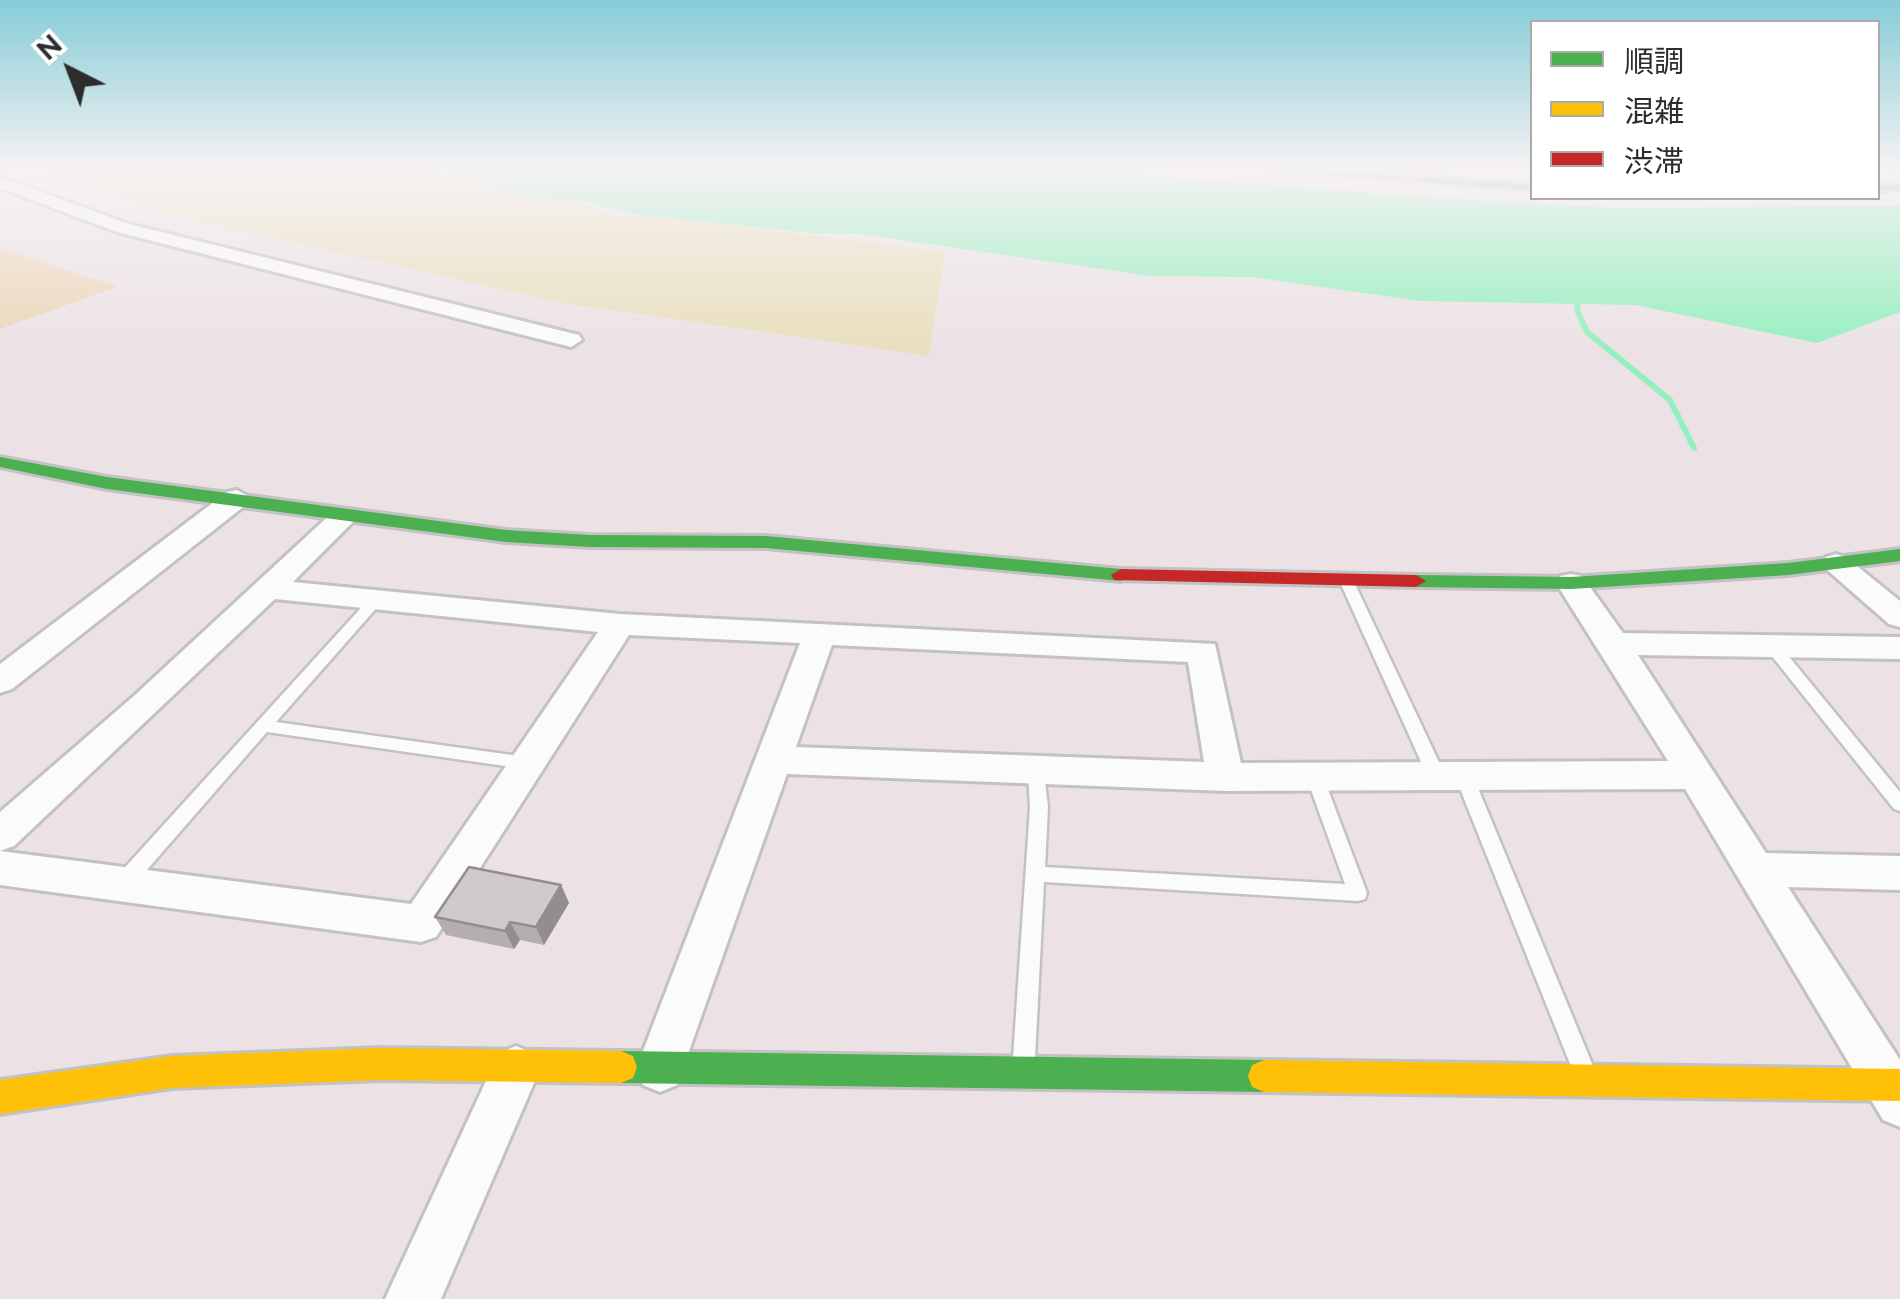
<!DOCTYPE html>
<html>
<head>
<meta charset="utf-8">
<style>
	body { margin:0 }
	#map { position:relative; width:1900px; height:1299px; overflow:hidden; background:#ece2e5; font-family:Raleway,"Noto Sans JP",sans-serif }
	canvas { display:block }
	.legend { position:absolute; left:1530px; top:20px; width:350px; height:180px; box-sizing:border-box; background:#fff; border:2px solid #ababab; margin:0; padding:12px 18px; list-style:none; font-size:30px; color:#2d2d2d }
	.legend li { display:flex; align-items:center; gap:20px; height:50px }
	.legend b { width:50px; border:2px solid #ababab }
	.north { position:absolute; left:20px; top:20px; width:100px; height:100px; -webkit-text-stroke:8px #fff; paint-order:stroke; rotate:318deg; font-size:28px; font-weight:700; line-height:40px; text-align:center; color:#2d2d2d }
	.north::after { content:''; display:block; margin:auto; width:35px; height:45px; background:#2d2d2d; clip-path:polygon(50% 0,100% 100%,50% 72%,0 100%) }
</style>
</head>
<body>
<div id="map">
<canvas width="1900" height="1299"></canvas>
<ul class="legend">
<li><b style="height:12px;background:#4caf50"></b>順調</li>
<li><b style="height:12px;background:#ffc107"></b>混雑</li>
<li><b style="height:12px;background:#c62828"></b>渋滞</li>
</ul>
<div class="north">N</div>
</div>
<script>
const ctx = document.querySelector('canvas').getContext('2d');
ctx.lineJoin = 'round';
function fillPath(path, color) { ctx.fillStyle = color; ctx.fill(path, 'evenodd'); }
const poly = rows => new Path2D(rows.map(r => 'M' + r).join(''));
function strokePath(path, color, width, dash) { ctx.strokeStyle = color; ctx.lineWidth = width; ctx.lineCap = dash ? 'butt' : 'round'; ctx.setLineDash(dash || []); ctx.stroke(path); }
fillPath(poly([
	[42,171,428,171,495,191,578,203,610,215,700,221,945,252,929,356,557,302,180,217]
]), '#e9dfbc');
fillPath(poly([
	[0,249,2,248,117,287,0,329]
]), '#edd6b9');
fillPath(poly([
	[440,171,1095,171,1437,198,1618,208,1900,206,1900,312,1817,343,1635,305,1420,301,1251,277,1150,276,860,234,813,233,631,214,587,202,524,197]
]), '#94efbe');
strokePath(poly([
	[1578,301,1579,294]
]), '#94efbe', 5);
strokePath(poly([
	[1578,299,1577,310,1587,332,1670,400,1694,448]
]), '#94efbe', 6);
const lane = poly([
	[1347,578,1354,582,1445,775,1442,780,1436,781,1430,780,1427,775,1340,582,1347,578],
	[375,596,380,598,382,601,380,604,276,722,526,757,532,759,534,763,532,767,526,769,267,732,132,887,125,889,118,887,116,881,118,875,370,598,375,596],
	[1772,641,1777,642,1900,792,1900,811,1894,809,1767,650,1765,646,1767,642,1772,641],
	[1036,767,1042,768,1044,773,1048,807,1045,867,1345,884,1306,776,1309,771,1315,770,1321,771,1367,893,1365,899,1358,901,1044,882,1035,1058,1032,1065,1024,1068,1016,1065,1013,1058,1030,807,1028,773,1030,768,1036,767],
	[1464,770,1470,771,1473,776,1593,1066,1590,1073,1582,1077,1574,1073,1571,1066,1455,776,1458,771,1464,770]
]);
const street = poly([
	[1890,171,1900,171,1900,177,1892,174,1890,171],
	[0,177,129,224,579,335,582,340,571,347,117,232,0,188,0,177],
	[237,490,251,498,247,504,12,689,0,693,0,664,227,492,237,490],
	[344,509,358,517,293,582,620,614,1215,644,1241,763,1668,761,1556,583,1560,576,1571,574,1582,576,1623,633,1900,637,1900,659,1638,655,1766,853,1900,856,1900,890,1788,887,1900,1060,1900,1127,1883,1120,1685,789,1225,791,787,774,677,1085,660,1092,643,1085,636,1069,800,643,629,635,436,937,421,942,0,885,0,851,411,904,598,632,275,599,14,846,0,851,0,812,135,695,334,511,344,509],
	[832,645,1188,662,1204,762,796,747,832,645],
	[1836,554,1846,557,1900,601,1900,627,1889,624,1826,569,1821,563,1826,557,1836,554],
	[516,1046,533,1053,540,1069,441,1299,385,1299,499,1053,516,1046]
]);
const fast = poly([
	[1272,171,1337,171,1532,184,1532,190,1272,171],
	[1900,184,1900,190,1878,191,1878,185,1900,184],
	[0,457,107,477,506,530,590,535,766,536,1121,569,1131,575,1121,581,766,548,590,547,506,542,107,489,0,467,0,457],
	[1900,549,1900,561,1788,575,1571,589,1416,587,1406,581,1416,575,1571,577,1788,563,1900,549],
	[621,1051,1264,1060,1276,1065,1280,1076,1276,1087,1264,1092,621,1083,609,1078,605,1067,609,1056,621,1051]
]);
const slow = poly([
	[381,1048,621,1051,633,1056,637,1067,633,1078,621,1083,381,1080,172,1088,0,1114,0,1080,172,1056,381,1048],
	[1264,1060,1900,1069,1900,1101,1264,1092,1252,1087,1248,1076,1252,1065,1264,1060]
]);
const jam = poly([
	[1121,569,1416,575,1426,581,1416,587,1114,580,1111,575,1121,569]
]);
strokePath(lane, '#c3c2c2', 5);
strokePath(street, '#c3c2c2', 6);
strokePath(fast, '#c3c2c2', 6);
strokePath(slow, '#c3c2c2', 6);
strokePath(jam, '#c3c2c2', 6);
fillPath(lane, '#fcfbfb');
fillPath(street, '#fcfbfb');
fillPath(fast, '#4caf50');
fillPath(slow, '#ffc107');
fillPath(jam, '#c62828');
fillPath(poly([
	[561,885,569,903,544,945,520,940,514,949,446,935,435,917]
]), '#b4aeaf');
fillPath(poly([
	[561,885,569,903,544,945,536,927],
	[510,922,520,940,514,949,505,931]
]), '#928d8f');
const building = poly([
	[469,867,561,885,536,927,510,922,505,931,435,917,469,867]
]);
fillPath(building, '#d1cacc');
strokePath(building, '#928d8f', 2.5);
const sky = ctx.createLinearGradient(0, 0, 0, 353);
sky.addColorStop(0, '#86ccd7');
sky.addColorStop(0.48, '#f6f2f3');
sky.addColorStop(1, '#f6f2f300');
ctx.fillStyle = sky;
ctx.fillRect(0, 0, 1900, 353);
</script>
</body>
</html>
